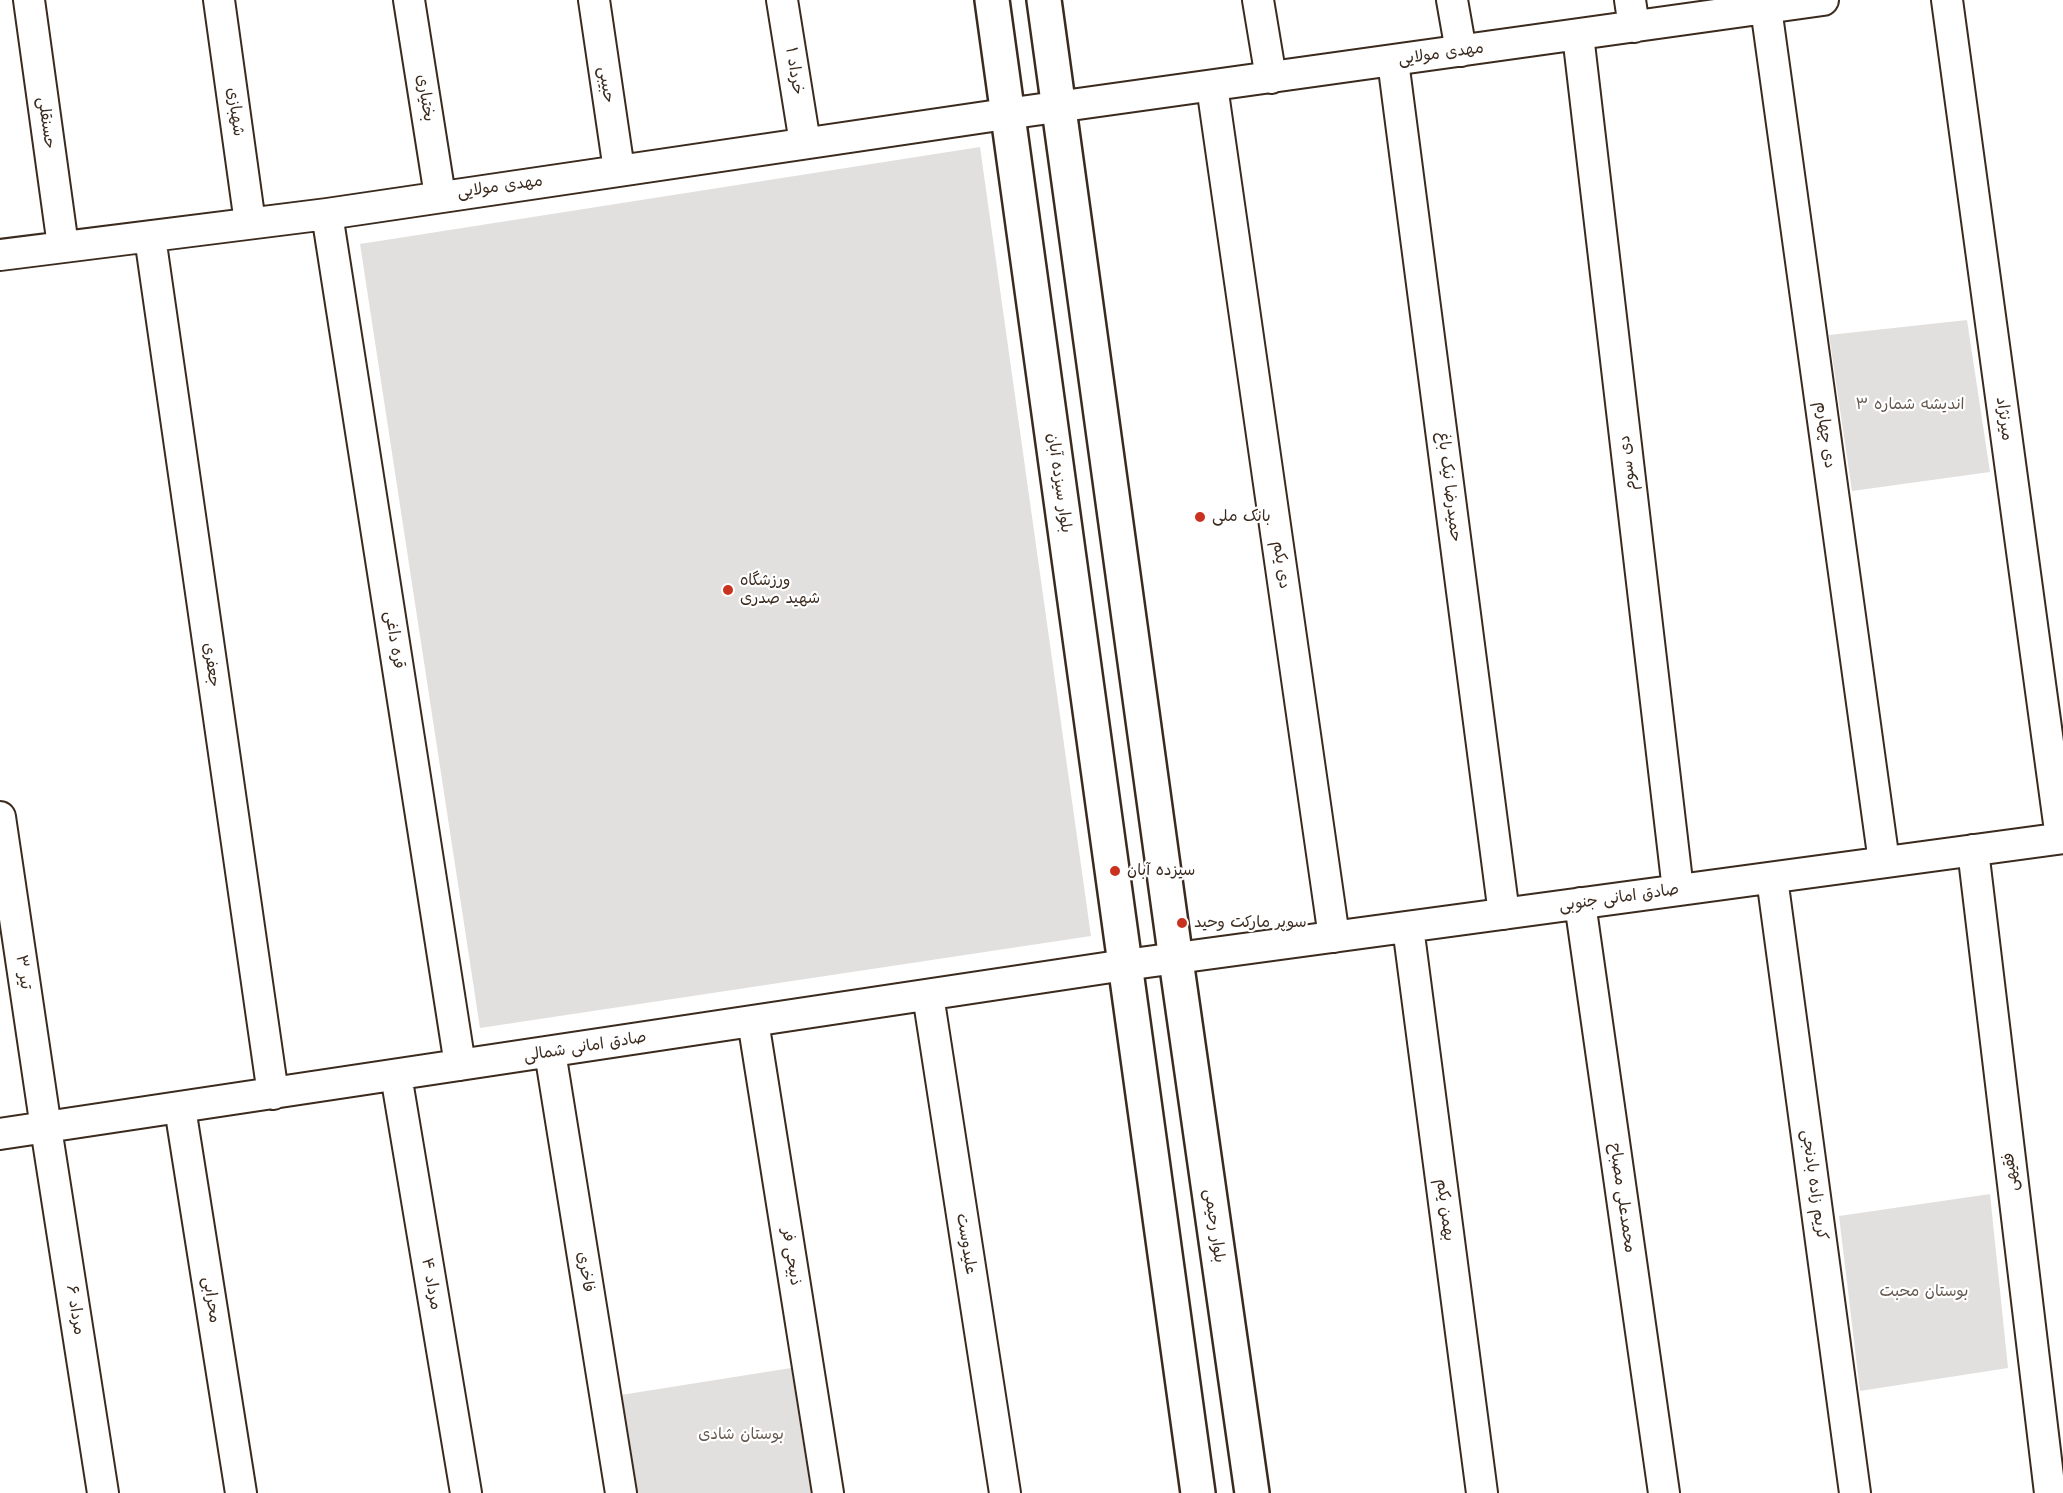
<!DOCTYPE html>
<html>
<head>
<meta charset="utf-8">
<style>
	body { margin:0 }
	canvas { display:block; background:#fff }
</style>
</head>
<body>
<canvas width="2063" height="1493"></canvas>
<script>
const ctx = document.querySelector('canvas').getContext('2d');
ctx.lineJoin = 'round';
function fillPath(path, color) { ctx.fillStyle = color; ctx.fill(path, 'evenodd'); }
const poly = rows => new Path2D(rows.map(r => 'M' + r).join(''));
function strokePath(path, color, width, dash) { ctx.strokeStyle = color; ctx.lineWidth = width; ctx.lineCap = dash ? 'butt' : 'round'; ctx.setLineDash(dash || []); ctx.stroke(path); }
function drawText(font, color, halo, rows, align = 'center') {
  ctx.font = font + ' "Shantell Sans","Playpen Sans Arabic",sans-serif'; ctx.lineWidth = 4.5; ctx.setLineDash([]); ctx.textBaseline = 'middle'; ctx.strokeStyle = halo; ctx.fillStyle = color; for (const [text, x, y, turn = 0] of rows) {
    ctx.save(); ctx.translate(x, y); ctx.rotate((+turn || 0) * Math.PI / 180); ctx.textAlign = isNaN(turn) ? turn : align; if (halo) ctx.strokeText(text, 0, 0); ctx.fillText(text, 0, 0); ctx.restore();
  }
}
fillPath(poly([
	[980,147,1091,936,480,1028,360,244],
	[1967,320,1990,472,1852,491,1829,335],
	[1990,1194,2008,1368,1860,1391,1839,1216],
	[791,1368,811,1493,637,1493,621,1395]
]), '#e2e0de');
const minor = poly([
	[29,0,63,246],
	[219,0,250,223],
	[409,0,440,196],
	[594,0,619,170],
	[782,0,805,143],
	[1258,0,1271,78],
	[1452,0,1461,51],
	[1630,0,1634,27],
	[1947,0,2061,838],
	[1766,8,1884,862],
	[1578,35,1678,890],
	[1393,61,1504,914],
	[1212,86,1334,937],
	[327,214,460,1065],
	[150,237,273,1094],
	[0,255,327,214,999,115,1823,0],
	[0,817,46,1128,103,1493],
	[1973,850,2050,1493],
	[1772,878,1855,1493],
	[1580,903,1664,1493],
	[1408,927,1482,1493],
	[928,995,1005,1493],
	[753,1021,828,1493],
	[550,1052,621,1493],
	[396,1075,466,1493],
	[180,1108,241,1493],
	[0,1134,1125,965,2063,838]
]);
const secondary = poly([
	[992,0,1198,1493],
	[1044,0,1176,960,1252,1493]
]);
strokePath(minor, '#3b2a1e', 34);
strokePath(secondary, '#3b2a1e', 38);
strokePath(minor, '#fff', 30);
strokePath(secondary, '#fff', 33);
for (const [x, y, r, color] of [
	[1200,517,6,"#c8321e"],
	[728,590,6,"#c8321e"],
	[1115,871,6,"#c8321e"],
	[1182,923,6,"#c8321e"]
]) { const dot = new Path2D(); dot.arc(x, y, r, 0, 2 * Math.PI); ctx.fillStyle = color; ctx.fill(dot); strokePath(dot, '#fff', 2); }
drawText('16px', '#3b2a1e', '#fff', [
	["مهدی مولایی",1441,54,-8],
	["خرداد ۱",794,71,81],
	["حبیبی",606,85,81],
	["بختیاری",425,98,81],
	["شهبازی",235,112,82],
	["حسنقلی",46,123,82],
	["مهدی مولایی",500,187,-8],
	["میرنژاد",2004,419,82],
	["دی چهارم",1825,435,82],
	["دی سوم",1628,463,-97],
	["بلوار سیزده آبان",1059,483,82],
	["حمیدرضا نیک باغ",1449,487,83],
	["دی یکم",1281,565,82],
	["قره داغی",394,640,81],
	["جعفری",211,665,82],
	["صادق امانی جنوبی",1619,898,-8],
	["تیر ۳",23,972,82],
	["صادق امانی شمالی",585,1047,-9],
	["فقیهی",2011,1172,-97],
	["کریم زاده بادنجی",1814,1185,82],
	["محمدعلی مصباح",1622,1198,82],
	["بهمن یکم",1445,1210,83],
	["بلوار رحیمی",1214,1226,82],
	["علیدوست",966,1244,81],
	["ذبیحی فر",791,1257,81],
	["فاخری",585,1272,81],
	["مرداد ۴",431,1284,80],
	["محرابی",211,1300,81],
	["مرداد ۶",75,1310,81]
]);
drawText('16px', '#65584e', '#fff', [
	["اندیشه شماره ۳",1910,405],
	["بوستان محبت",1924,1292],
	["بوستان شادی",741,1435]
]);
drawText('16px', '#3b2a1e', '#fff', [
	["بانک ملی",1212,517],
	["ورزشگاه",740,581],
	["شهید صدری",740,599],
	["سیزده آبان",1127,871],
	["سوپر مارکت وحید",1194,923]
], 'left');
</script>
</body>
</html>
